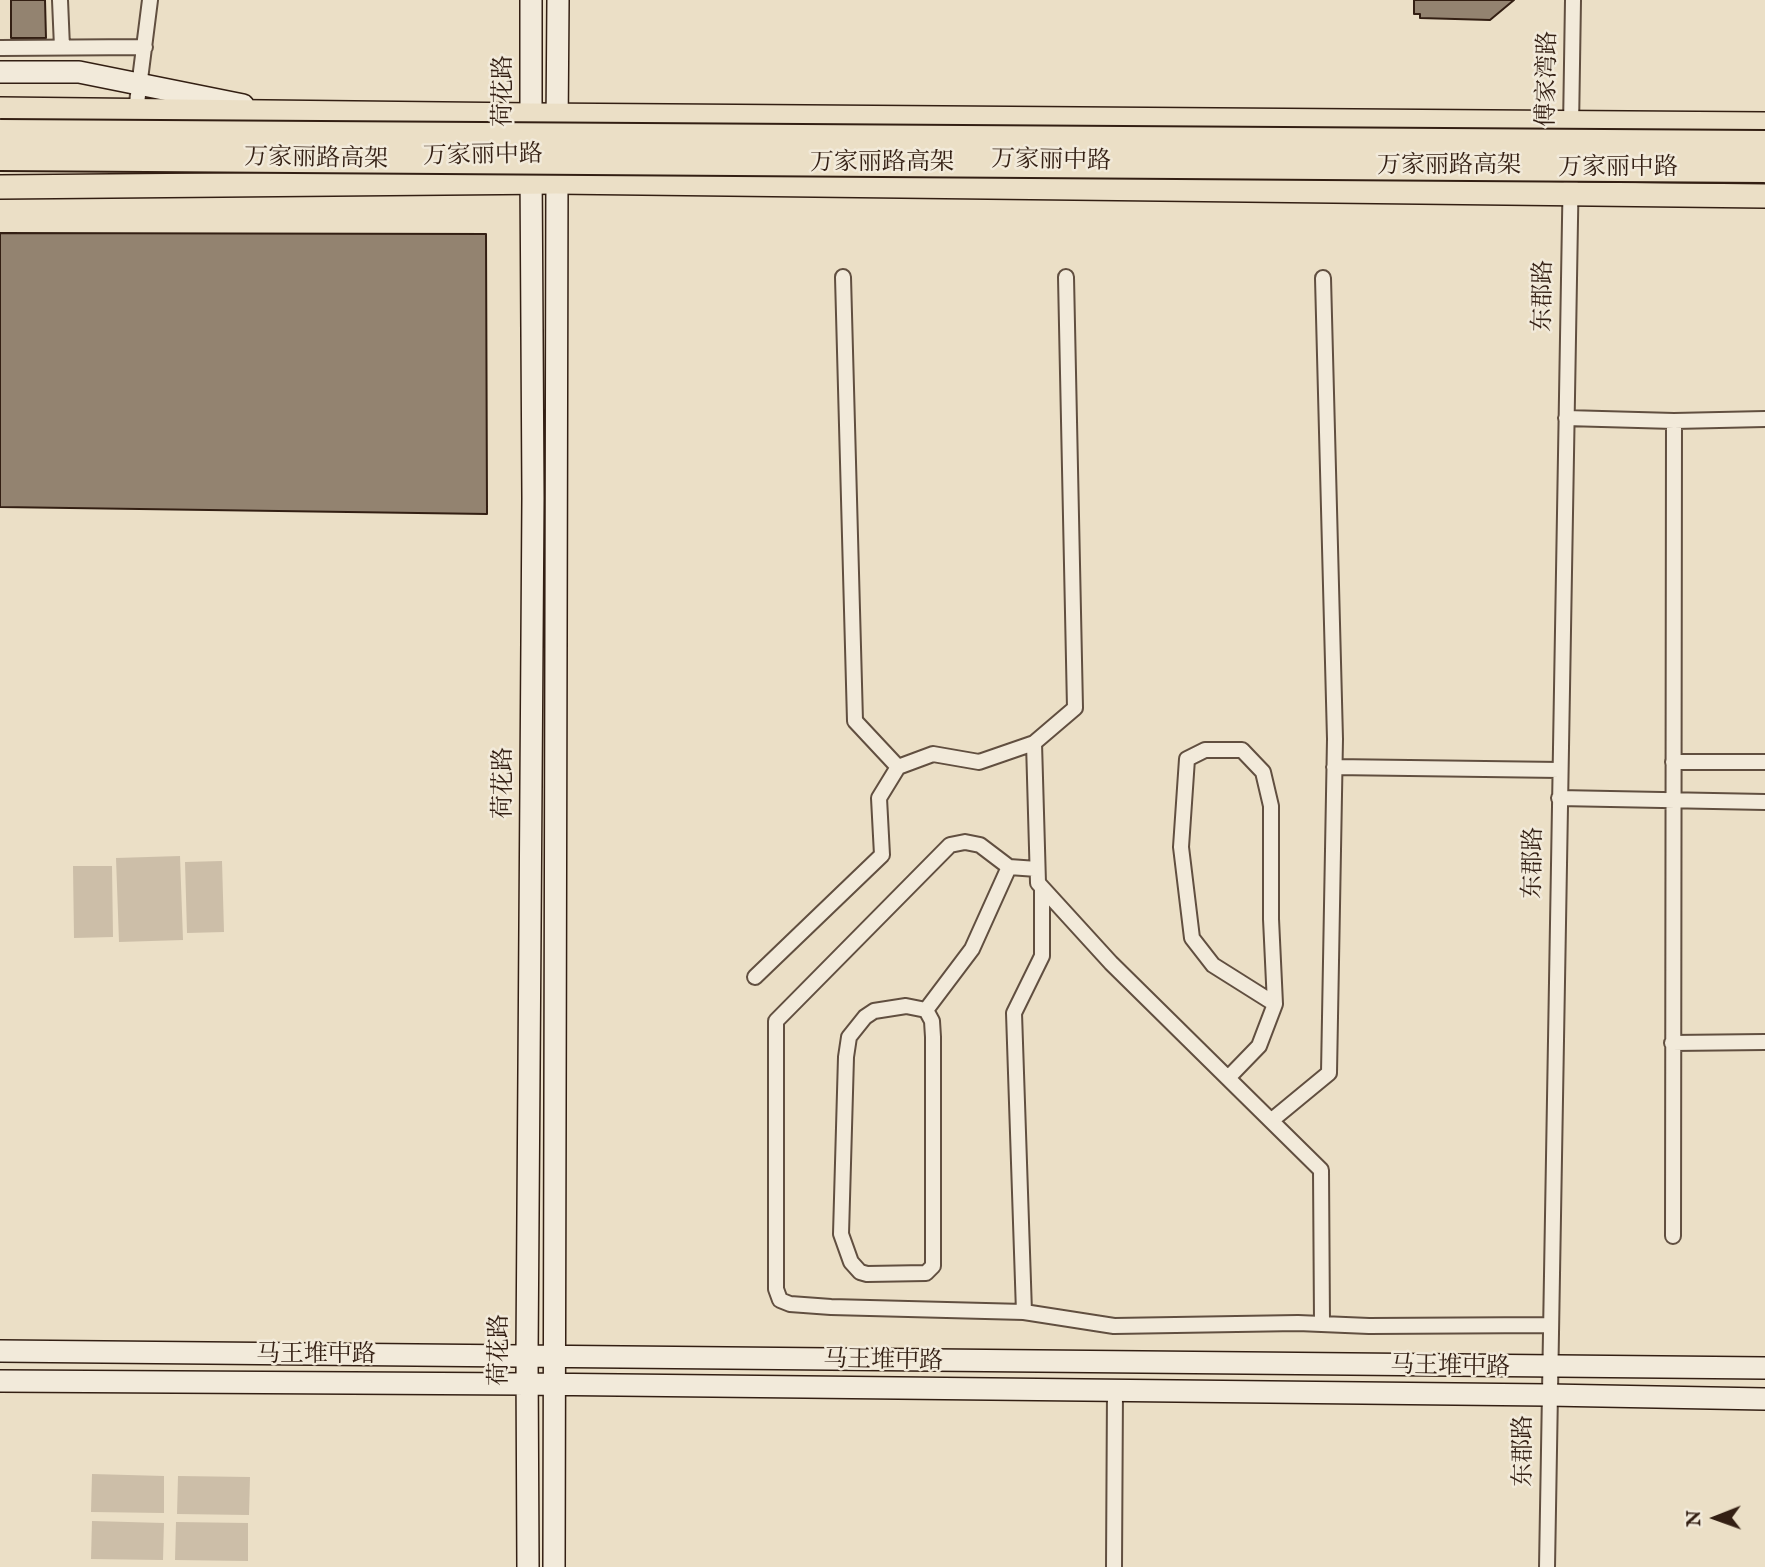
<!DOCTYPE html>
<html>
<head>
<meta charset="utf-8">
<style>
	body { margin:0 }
	#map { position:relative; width:1765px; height:1567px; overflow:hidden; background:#ebdfc6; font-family:"IM FELL English",serif }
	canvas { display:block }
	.north { position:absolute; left:1681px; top:1483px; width:70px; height:70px; -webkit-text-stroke:5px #f2eada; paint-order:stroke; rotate:269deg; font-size:19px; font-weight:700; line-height:28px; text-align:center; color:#331f13 }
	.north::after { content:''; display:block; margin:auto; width:24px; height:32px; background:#331f13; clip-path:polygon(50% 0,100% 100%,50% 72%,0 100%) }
</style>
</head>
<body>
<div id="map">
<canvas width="1765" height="1567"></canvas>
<div class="north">N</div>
</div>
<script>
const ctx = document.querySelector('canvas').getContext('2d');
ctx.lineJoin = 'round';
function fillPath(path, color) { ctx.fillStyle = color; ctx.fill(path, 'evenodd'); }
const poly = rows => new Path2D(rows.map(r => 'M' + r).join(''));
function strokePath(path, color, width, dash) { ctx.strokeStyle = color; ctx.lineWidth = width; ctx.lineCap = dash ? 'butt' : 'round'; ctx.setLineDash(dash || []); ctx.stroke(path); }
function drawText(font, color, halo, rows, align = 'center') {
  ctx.font = font + ' "IM FELL English","Noto Serif SC",serif'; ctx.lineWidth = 5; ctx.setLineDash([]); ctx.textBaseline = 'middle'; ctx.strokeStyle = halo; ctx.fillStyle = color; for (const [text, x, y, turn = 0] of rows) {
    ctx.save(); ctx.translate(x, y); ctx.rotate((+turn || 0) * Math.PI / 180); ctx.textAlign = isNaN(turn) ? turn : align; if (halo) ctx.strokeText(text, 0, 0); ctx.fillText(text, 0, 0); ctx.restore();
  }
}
fillPath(poly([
	[180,856,183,940,119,942,116,858],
	[222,861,224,932,187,933,185,862],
	[73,866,112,866,113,937,74,938],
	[92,1474,164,1476,164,1513,91,1512],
	[178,1476,250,1477,249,1515,177,1514],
	[92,1521,164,1523,163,1560,91,1559],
	[176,1522,248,1523,248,1561,175,1560]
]), '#ccbea8');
const building = poly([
	[11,0,45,0,46,38,11,38,11,0],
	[1414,0,1514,0,1490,20,1420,18,1420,14,1414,14,1414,0],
	[0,233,486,234,487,514,0,507,0,233]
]);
fillPath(building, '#938370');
strokePath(building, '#331f13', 2);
const street = poly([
	[60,0,62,47],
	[0,48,145,47],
	[136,111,150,0],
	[1571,128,1573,0],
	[843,277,855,721,898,767],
	[1066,277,1075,708,1034,743,1038,883,1111,963,1321,1170,1322,1323],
	[1566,418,1674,421,1765,419],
	[1673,762,1765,762],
	[1334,767,1560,770],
	[1559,798,1765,802],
	[1037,869,1009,867,980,845,965,842,950,845,776,1021,776,1289,780,1300,790,1304,831,1307,1024,1312,1114,1326,1298,1323,1369,1326,1550,1325],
	[755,977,882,855,879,798,898,767,933,754,979,762,1034,743],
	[926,1010,906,1006,874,1011,865,1017,849,1037,846,1057,841,1234,851,1262,860,1272,867,1274,926,1273,933,1266,933,1037,932,1021,926,1010,972,949,1009,867],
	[1672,1043,1765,1042],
	[1228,1078,1259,1046,1275,1004,1271,919,1271,806,1263,772,1242,750,1205,750,1187,759,1181,847,1192,938,1213,965,1275,1004],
	[1272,1120,1329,1073,1335,739,1323,278],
	[1673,1236,1674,421],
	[1024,1312,1014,1013,1042,956,1042,889],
	[1114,1567,1115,1390],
	[1547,1567,1571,162]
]);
const secondary = poly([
	[531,0,531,131],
	[0,72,79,72,243,105],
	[557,130,558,0],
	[0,1351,1765,1368],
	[0,1381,527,1384,1548,1395,1765,1399],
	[528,1567,527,1356,533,498,531,167],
	[554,1567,557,166]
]);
const primary = poly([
	[0,109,531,115,1765,124],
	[0,187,556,182,1765,196]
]);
strokePath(street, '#614f40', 18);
strokePath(secondary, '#331f13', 24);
strokePath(primary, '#331f13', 26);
strokePath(street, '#f2eada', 14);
strokePath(secondary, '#f2eada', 21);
strokePath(primary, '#ebdfc6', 23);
const highwayBridge = poly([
	[0,133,1765,144],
	[0,157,1765,169]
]);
strokePath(highwayBridge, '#331f13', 30, []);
strokePath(highwayBridge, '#ebdfc6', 26);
drawText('24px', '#331f13', '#f2eada', [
	["傅家湾路",1549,79,-89],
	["荷花路",505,91,-90],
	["万家丽中路",483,157,-1],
	["万家丽路高架",316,160,1],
	["万家丽中路",1051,162,1],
	["万家丽路高架",882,164],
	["万家丽路高架",1449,167],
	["万家丽中路",1618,169],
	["东郡路",1545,296,-89],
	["荷花路",505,783,-90],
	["东郡路",1535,863,-89],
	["荷花路",501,1350,-90],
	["马王堆中路",316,1356],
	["马王堆中路",883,1362,1],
	["马王堆中路",1450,1368,1],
	["东郡路",1525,1451,-90]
]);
</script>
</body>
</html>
